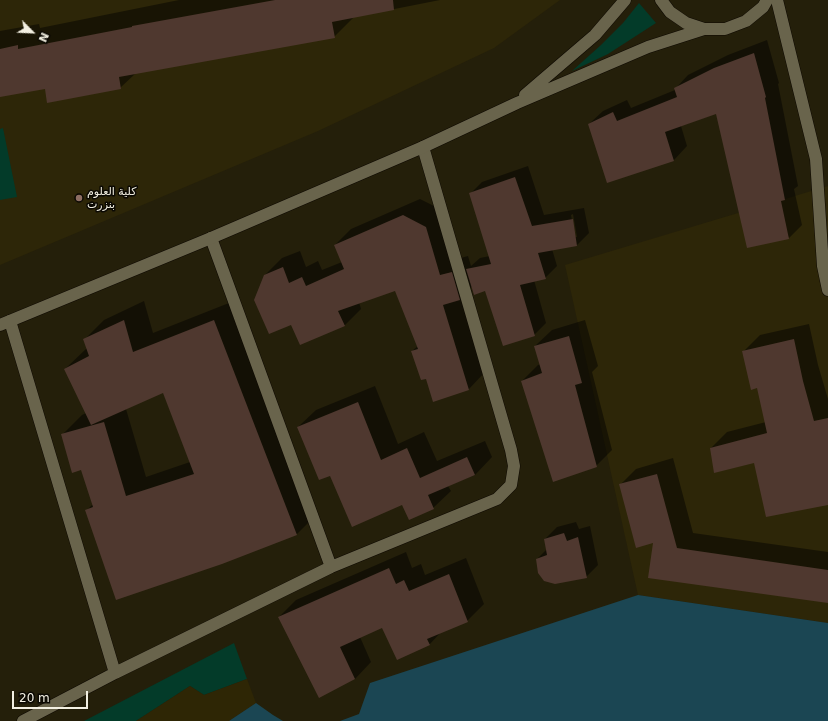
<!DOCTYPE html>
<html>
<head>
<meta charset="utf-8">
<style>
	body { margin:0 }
	#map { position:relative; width:828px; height:721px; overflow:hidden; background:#241f0a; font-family:"DejaVu Sans",sans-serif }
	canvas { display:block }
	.north { position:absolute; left:12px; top:12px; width:40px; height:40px; -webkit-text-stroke:3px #0b0903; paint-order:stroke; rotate:114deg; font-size:11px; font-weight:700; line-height:16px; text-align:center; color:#f3f0e2 }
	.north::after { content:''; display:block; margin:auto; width:14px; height:18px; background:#f3f0e2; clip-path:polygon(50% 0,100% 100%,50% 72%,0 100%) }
	.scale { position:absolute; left:12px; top:691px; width:76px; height:18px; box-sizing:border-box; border:2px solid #f3f0e2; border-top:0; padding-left:5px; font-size:12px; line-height:14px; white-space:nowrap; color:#f3f0e2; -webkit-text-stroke:3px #0b0903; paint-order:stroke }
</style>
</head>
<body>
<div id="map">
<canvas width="828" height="721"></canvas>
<div class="north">N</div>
<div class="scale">20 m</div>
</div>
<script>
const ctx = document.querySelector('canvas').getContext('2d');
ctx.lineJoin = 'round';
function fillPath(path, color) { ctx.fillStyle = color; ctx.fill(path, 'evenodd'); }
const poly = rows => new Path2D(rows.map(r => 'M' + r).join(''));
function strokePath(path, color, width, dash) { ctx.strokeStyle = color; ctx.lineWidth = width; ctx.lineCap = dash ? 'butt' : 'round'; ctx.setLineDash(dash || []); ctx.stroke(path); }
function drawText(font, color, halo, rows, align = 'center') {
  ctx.font = font + ' "DejaVu Sans",Cairo,sans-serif'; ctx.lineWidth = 3; ctx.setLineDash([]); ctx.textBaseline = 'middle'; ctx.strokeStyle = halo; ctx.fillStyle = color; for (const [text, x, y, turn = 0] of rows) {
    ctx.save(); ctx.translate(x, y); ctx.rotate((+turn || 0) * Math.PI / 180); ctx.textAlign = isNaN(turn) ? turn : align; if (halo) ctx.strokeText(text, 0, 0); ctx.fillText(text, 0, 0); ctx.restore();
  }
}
fillPath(poly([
	[0,0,560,0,494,48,318,131,0,265],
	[828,186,828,623,638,595,565,265]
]), '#2d2608');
fillPath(poly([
	[639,3,656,23,608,54,572,71,601,45,623,23],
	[3,128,17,197,0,200,0,129],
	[234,643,247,679,204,695,190,686,136,721,84,721]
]), '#033b29');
fillPath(poly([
	[247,679,256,703,229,721,136,721,190,686,204,695]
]), '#2e2605');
fillPath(poly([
	[638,595,828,623,828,721,340,721,359,714,370,683],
	[256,703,273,715,283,721,229,721]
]), '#1b4653');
fillPath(poly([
	[179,0,440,0,354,17,334,37,136,73,120,88,46,88,0,96,0,31,39,24,40,28],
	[767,40,779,83,778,84,798,186,794,189,802,225,789,238,717,113,681,126,687,146,674,160,589,124,603,111,627,100,631,108,675,90,675,89,688,75,728,55],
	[528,166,544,215,584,208,589,233,577,245,552,249,557,266,545,278,534,280,546,323,534,335,486,290,472,286,462,296,485,372,469,389,426,378,412,351,418,346,395,289,359,302,361,309,345,325,292,324,265,275,282,258,300,251,306,267,318,261,322,270,342,262,335,245,351,229,420,199,442,210,457,259,468,256,471,266,480,258,490,256,470,194,482,182],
	[573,214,577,237,575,237,571,215],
	[144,301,153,333,234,301,317,514,297,534,87,510,93,504,82,469,62,435,82,415,86,413,65,369,87,348,84,340,104,320],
	[163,392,190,462,146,477,126,409],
	[585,320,598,366,592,372,612,450,596,466,522,381,538,365,541,364,535,346,552,330],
	[809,324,818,365,828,399,828,504,755,462,711,448,727,432,766,422,758,387,744,351,760,335],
	[375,386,398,444,424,432,437,461,485,441,492,457,475,475,448,486,451,491,433,508,403,503,330,475,298,427,316,410],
	[673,458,693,533,828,552,828,602,654,542,620,485,636,469],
	[576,522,579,529,590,526,598,565,586,577,537,559,547,549,545,539,557,527],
	[406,552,412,568,421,564,425,575,466,558,484,604,467,621,442,631,429,645,382,627,360,637,371,662,355,679,279,617,296,600]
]), '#0007');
fillPath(poly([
	[275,0,393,0,394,10,332,22,335,38,119,77,121,89,47,103,45,89,0,97,0,49,18,45,18,49,132,27,132,26],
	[754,53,766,97,765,98,785,200,781,201,789,239,747,248,716,114,665,132,674,161,607,183,588,124,613,112,617,121,677,97,674,88,714,68],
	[515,177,532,226,573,219,577,246,538,253,546,279,520,285,535,336,503,346,485,291,474,295,466,269,491,264,469,193],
	[403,215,426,227,440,275,452,272,460,300,443,305,469,390,433,402,426,379,421,380,411,351,418,349,395,291,338,311,345,326,300,345,291,325,269,334,254,300,264,275,283,267,289,283,302,277,306,286,344,269,334,245],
	[124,320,133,352,214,320,297,535,222,564,116,600,85,510,93,507,81,470,72,473,61,434,104,422,126,496,194,474,163,393,91,425,64,369,89,356,83,339],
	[569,336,582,383,575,385,597,467,553,482,521,381,542,373,534,346],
	[794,339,803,381,814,421,828,418,828,505,766,517,754,463,714,473,710,448,767,433,757,388,751,390,742,351],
	[358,402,381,460,407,448,420,478,467,457,475,475,428,495,434,509,409,520,402,505,352,527,330,476,319,480,297,427],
	[657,474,677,548,828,570,828,603,648,578,653,543,636,548,619,484],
	[564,533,567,541,578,537,587,578,555,584,544,581,538,573,536,559,547,555,544,539],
	[389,568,396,584,404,580,409,591,449,574,468,622,427,639,430,645,397,660,382,628,340,647,355,679,319,698,278,617]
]), '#4f382f');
const minor = poly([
	[777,0,816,159,823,266,828,290],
	[211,238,331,567],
	[10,321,115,673],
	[23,721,115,673,331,567,497,499,511,485,514,466,511,450,423,147]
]);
const tertiary = poly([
	[661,0,670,12,686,23,704,29,725,29,746,21,763,7,767,0],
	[525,95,595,35,625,0],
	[0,325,211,238,423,147,517,103,648,47,704,29]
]);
strokePath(minor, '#0e0900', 13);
strokePath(tertiary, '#0e0900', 13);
strokePath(minor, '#69644c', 12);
strokePath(tertiary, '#69644c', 12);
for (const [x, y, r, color] of [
	[79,198,4,"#8d6e63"]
]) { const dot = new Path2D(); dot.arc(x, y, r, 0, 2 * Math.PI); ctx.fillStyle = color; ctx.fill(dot); strokePath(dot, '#0b0903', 1.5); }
drawText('11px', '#f3f0e2', '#0b0903', [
	["كلية العلوم",87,192],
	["بنزرت",87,205]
], 'left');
</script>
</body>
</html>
